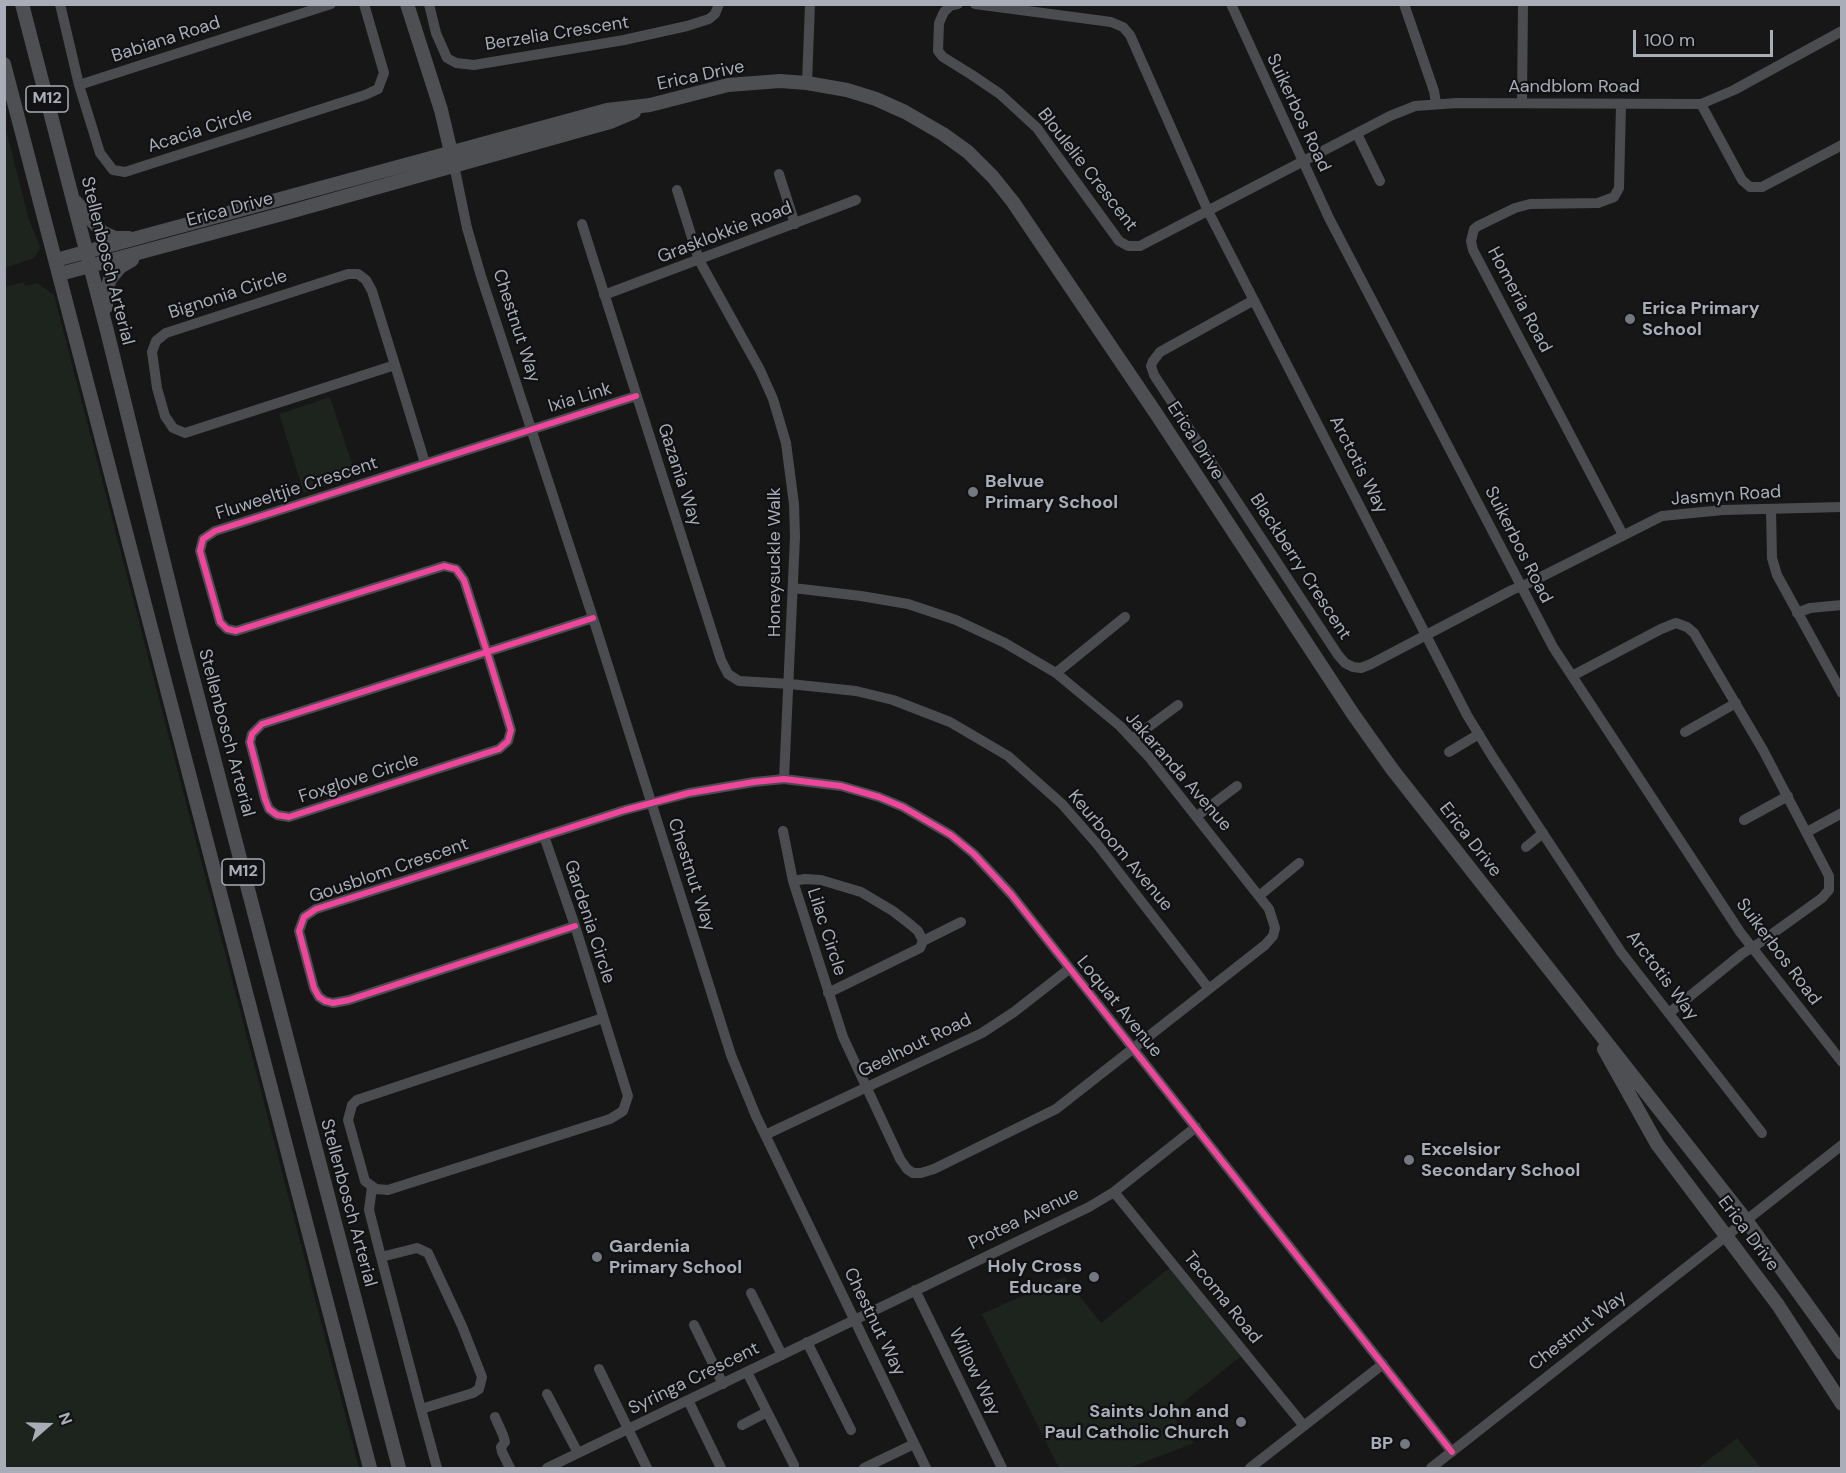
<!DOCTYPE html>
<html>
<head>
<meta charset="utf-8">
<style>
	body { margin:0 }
	#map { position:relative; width:1846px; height:1473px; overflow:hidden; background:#171717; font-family:"DM Sans",sans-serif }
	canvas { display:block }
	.frame { position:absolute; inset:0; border:6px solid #a8adb8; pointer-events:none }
	.north { position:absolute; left:18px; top:1395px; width:60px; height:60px; -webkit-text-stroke:4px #111113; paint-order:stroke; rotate:70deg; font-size:16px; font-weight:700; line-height:24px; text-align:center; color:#a8adb8 }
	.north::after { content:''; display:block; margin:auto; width:21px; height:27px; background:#a8adb8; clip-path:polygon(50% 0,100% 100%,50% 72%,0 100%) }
	.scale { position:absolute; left:1633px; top:30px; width:140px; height:27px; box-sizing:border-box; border:3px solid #a8adb8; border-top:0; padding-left:8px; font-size:18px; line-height:21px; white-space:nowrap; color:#a8adb8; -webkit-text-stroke:4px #111113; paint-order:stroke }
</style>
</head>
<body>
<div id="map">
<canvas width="1846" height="1473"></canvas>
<div class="frame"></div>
<div class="north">N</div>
<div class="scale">100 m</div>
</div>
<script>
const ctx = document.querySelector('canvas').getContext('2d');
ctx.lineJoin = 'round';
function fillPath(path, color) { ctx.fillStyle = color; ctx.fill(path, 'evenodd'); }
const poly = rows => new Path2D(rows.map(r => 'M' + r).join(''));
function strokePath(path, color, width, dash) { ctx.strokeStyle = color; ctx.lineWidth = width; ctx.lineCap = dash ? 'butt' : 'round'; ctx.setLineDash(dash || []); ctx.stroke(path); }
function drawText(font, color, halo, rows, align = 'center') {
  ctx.font = font + ' "DM Sans",sans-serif'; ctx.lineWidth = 4.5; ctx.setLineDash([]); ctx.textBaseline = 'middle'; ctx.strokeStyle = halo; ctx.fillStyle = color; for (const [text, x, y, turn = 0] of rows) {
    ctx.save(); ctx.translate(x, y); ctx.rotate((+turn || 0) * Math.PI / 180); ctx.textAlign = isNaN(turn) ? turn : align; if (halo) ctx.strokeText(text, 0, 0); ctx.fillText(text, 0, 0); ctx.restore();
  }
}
fillPath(poly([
	[5,126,29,220,40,246,39,251,34,258,5,268],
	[24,282,25,286,38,283,54,295,359,1468,5,1468,4,287],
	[330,397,356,476,304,493,279,414],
	[1173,1265,1245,1353,1170,1413,1194,1443,1129,1468,1059,1468,982,1314,1064,1277,1101,1323],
	[1737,1438,1761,1468,1698,1468]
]), '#1d241e');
strokePath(poly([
	[60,4,79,85,100,153,113,170,125,172,365,95,378,89,384,73,364,4],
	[429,4,436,33,447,58,456,63,474,65,624,40,687,26,709,19,715,14,719,4],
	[958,4,950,6,944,12,939,23,938,51,943,57,972,75,1000,94,1037,128,1119,241,1128,246,1140,246,1390,116,1415,106,1457,103,1701,104,1734,90,1842,31],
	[975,4,1111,22,1123,27,1130,35,1208,211,1467,715,1492,756,1621,952,1762,1133],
	[1231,4,1329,218,1553,647,1740,932,1842,1062],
	[1404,4,1434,91,1436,103],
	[807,83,810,4],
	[79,85,331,4],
	[1522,103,1523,4],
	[1621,104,1619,188,1614,197,1598,203,1530,204,1515,208,1478,226,1474,229,1471,241,1473,250,1623,535],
	[1701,104,1742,180,1750,187,1762,187,1842,145],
	[1357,134,1380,181],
	[454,165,467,228,481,276,593,618,731,1055,756,1116,926,1468],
	[779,174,795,224],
	[677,190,699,260,760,370,773,399,786,443,794,504,795,537,784,779],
	[582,224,721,660,728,674,739,681,790,684,856,691,893,700,950,722,1008,756,1062,804,1097,844,1209,989],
	[604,295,856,200],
	[1254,300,1160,352,1153,361,1151,366,1154,375,1338,655,1345,663,1353,667,1361,668,1371,664,1512,590,1529,583,1662,516,1723,510,1842,507],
	[395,365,185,433,173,428,165,416,157,388,152,352,156,341,166,333,348,274,358,274,366,280,372,291,395,365,425,463],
	[1771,509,1772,558,1777,575,1842,693],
	[1797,613,1810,608,1842,605],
	[593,618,487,652,262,724,252,734,250,742,265,799,269,809,277,815,289,817,499,749,508,741,511,730,505,710,487,652,464,580,456,569,444,566,236,631,227,629,220,622,200,551,203,539,215,531,636,396],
	[1056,673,1125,617],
	[1572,676,1661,629,1676,623,1687,627,1694,633,1763,750,1829,876,1829,890,1822,898,1758,944,1743,953,1669,1013],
	[1685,732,1736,703],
	[1132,739,1178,705],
	[1449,752,1479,734],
	[1197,816,1237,786],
	[1744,820,1788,796],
	[783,831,793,881,843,1037,900,1159,907,1169,913,1173,921,1173,934,1169,1056,1109,1265,945,1273,936,1275,928,1269,909,1149,757,1120,726,1056,673,1005,643,956,620,908,604,861,596,793,588],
	[1807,832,1842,813],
	[544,836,575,926,628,1096,623,1111,610,1119,388,1190,376,1189,365,1181,348,1120,352,1105,357,1100,603,1018],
	[1526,847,1543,833],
	[793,881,805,879,821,880,861,892,893,911,911,925,918,931,923,941],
	[1259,896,1299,863],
	[575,926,349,1000,333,1003,325,1001,319,997,314,988,299,931,304,917,316,909,625,810,689,793,754,782,784,779,841,786,879,797,903,807,951,835,974,854,1011,894,1452,1452],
	[828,993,920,948,923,941,961,922],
	[765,1135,982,1033,1014,1012,1069,969],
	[372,1187,369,1210,381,1257,417,1248,428,1253,462,1326,482,1377,479,1389,473,1393,421,1409,437,1468],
	[1114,1192,1304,1426],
	[381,1257,421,1409],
	[915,1290,1002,1468],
	[751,1293,782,1355],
	[694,1325,723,1384],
	[807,1342,851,1430],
	[599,1369,647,1468],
	[747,1372,794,1465],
	[547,1394,578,1453],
	[688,1400,721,1468],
	[495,1417,503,1435,505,1442,501,1447,502,1452,510,1468],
	[742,1425,767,1412],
	[547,1468,1089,1207,1114,1192,1196,1127],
	[864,1468,914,1444],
	[1250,1468,1383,1364],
	[1431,1468,1842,1145]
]), '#4b4c50', 10);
strokePath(poly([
	[22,4,107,331,182,636,399,1468],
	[407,4,441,110,453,161],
	[4,64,370,1468],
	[76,202,102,232,115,238,129,238],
	[56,260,607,110,650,105,728,85,780,81,807,83,847,90,876,99,905,112,943,134,968,152,993,177,1013,202,1157,415,1353,714,1392,769,1746,1220,1842,1353],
	[60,274,286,213,610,122,634,112],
	[106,307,106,292,110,279,120,267,132,260],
	[1604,1049,1657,1144,1778,1305,1842,1404]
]), '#4d4f52', 14);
strokePath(poly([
	[593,618,487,652,262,724,252,734,250,742,265,799,269,809,277,815,289,817,499,749,508,741,511,730,505,710,487,652,464,580,456,569,444,566,236,631,227,629,220,622,200,551,203,539,215,531,636,396],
	[575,926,349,1000,333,1003,325,1001,319,997,314,988,299,931,304,917,316,909,625,810,689,793,754,782,784,779,841,786,879,797,903,807,951,835,974,854,1011,894,1452,1452]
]), '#ed469a', 6);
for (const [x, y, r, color] of [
	[1630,319,6,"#757880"],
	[973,492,6,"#757880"],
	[1409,1160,6,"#757880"],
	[597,1257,6,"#757880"],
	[1094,1277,6,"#757880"],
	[1241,1422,6,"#757880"],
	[1405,1444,6,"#757880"]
]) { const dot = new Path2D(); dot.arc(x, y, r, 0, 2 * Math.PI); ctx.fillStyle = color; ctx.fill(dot); strokePath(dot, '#111113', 2); }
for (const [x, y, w] of [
	[47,99,42],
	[243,872,42]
]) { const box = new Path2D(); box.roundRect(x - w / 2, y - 13, w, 26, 4.5); ctx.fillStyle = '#111113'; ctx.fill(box); strokePath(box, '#a8adb8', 1.5); }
drawText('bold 16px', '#a8adb8', null, [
	["M12",47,99],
	["M12",243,872]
]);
drawText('18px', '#a8adb8', '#111113', [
	["Berzelia Crescent",557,34,-9],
	["Babiana Road",166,40,-18],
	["Erica Drive",701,76,-12],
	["Aandblom Road",1574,87],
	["Suikerbos Road",1298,113,65],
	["Acacia Circle",200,131,-18],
	["Bloulelie Crescent",1087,170,52],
	["Erica Drive",230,210,-15],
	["Grasklokkie Road",725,233,-21],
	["Stellenbosch Arterial",107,261,76],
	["Bignonia Circle",228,295,-18],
	["Homeria Road",1519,300,62],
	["Chestnut Way",516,326,72],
	["Ixia Link",580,398,-17],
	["Erica Drive",1195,441,57],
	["Arctotis Way",1358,465,63],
	["Gazania Way",679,475,72],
	["Fluweeltjie Crescent",297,489,-18],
	["Jasmyn Road",1726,496,-4],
	["Suikerbos Road",1518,545,63],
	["Honeysuckle Walk",775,562,-90],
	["Blackberry Crescent",1300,567,57],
	["Stellenbosch Arterial",226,733,75],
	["Jakaranda Avenue",1178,772,49],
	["Foxglove Circle",359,779,-18],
	["Erica Drive",1470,840,52],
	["Keurboom Avenue",1120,851,50],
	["Gousblom Crescent",389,871,-19],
	["Chestnut Way",691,875,72],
	["Gardenia Circle",589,922,72],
	["Lilac Circle",826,932,72],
	["Suikerbos Road",1778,952,53],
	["Arctotis Way",1662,976,53],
	["Loquat Avenue",1119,1007,51],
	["Geelhout Road",915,1046,-26],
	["Stellenbosch Arterial",348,1203,75],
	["Protea Avenue",1024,1219,-26],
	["Erica Drive",1748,1234,53],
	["Tacoma Road",1222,1298,51],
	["Chestnut Way",874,1322,64],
	["Chestnut Way",1578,1331,-38],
	["Willow Way",974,1372,64],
	["Syringa Crescent",694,1379,-26]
]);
drawText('bold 18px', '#a8adb8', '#111113', [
	["Erica Primary",1642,309],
	["School",1642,330],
	["Belvue",985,482],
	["Primary School",985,503],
	["Excelsior",1421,1150],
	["Secondary School",1421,1171],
	["Gardenia",609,1247],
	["Primary School",609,1268],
	["Holy Cross",1082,1267,"right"],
	["Educare",1082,1288,"right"],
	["Saints John and",1229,1412,"right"],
	["Paul Catholic Church",1229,1433,"right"],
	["BP",1393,1444,"right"]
], 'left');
</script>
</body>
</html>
